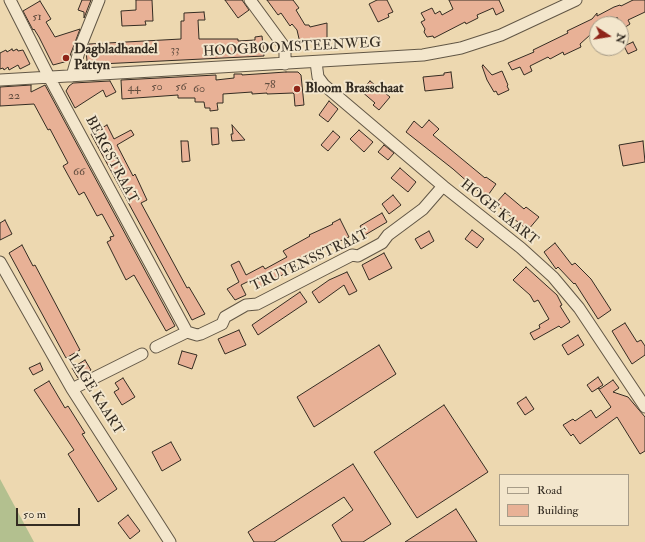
<!DOCTYPE html>
<html>
<head>
<meta charset="utf-8">
<style>
	body { margin:0 }
	#map { position:relative; width:645px; height:542px; overflow:hidden; background:#edd8b0; font-family:"IM FELL Double Pica",serif }
	canvas { display:block }
	.legend { position:absolute; left:499px; top:474px; width:130px; height:52px; box-sizing:border-box; background:#f3e6cc; border:1px solid #a79c88; margin:0; padding:5px 7px; list-style:none; font-size:12px; color:#342c22 }
	.legend li { display:flex; align-items:center; gap:8px; height:20px }
	.legend b { width:20px; border:1px solid #a79c88 }
	.north { position:absolute; left:589px; top:16px; width:40px; height:40px; box-sizing:border-box; background:#f3e6cc; border:1px solid #a79c88; border-radius:50%; rotate:102deg; font-size:11px; font-weight:700; line-height:16px; text-align:center; color:#342c22 }
	.north::after { content:''; display:block; margin:auto; width:14px; height:18px; background:#8f2418; clip-path:polygon(50% 0,100% 100%,50% 72%,0 100%) }
	.scale { position:absolute; left:16px; top:508px; width:64px; height:18px; box-sizing:border-box; border:2px solid #342c22; border-top:0; padding-left:5px; font-size:12px; line-height:14px; white-space:nowrap; color:#342c22; -webkit-text-stroke:3px #f3e6cc; paint-order:stroke }
</style>
</head>
<body>
<div id="map">
<canvas width="645" height="542"></canvas>
<ul class="legend">
<li><b style="height:5px;background:#f3e6cc"></b>Road</li>
<li><b style="height:11px;background:#e8b196"></b>Building</li>
</ul>
<div class="north">N</div>
<div class="scale">50 m</div>
</div>
<script>
const ctx = document.querySelector('canvas').getContext('2d');
ctx.lineJoin = 'round';
function fillPath(path, color) { ctx.fillStyle = color; ctx.fill(path, 'evenodd'); }
const poly = rows => new Path2D(rows.map(r => 'M' + r).join(''));
function strokePath(path, color, width, dash) { ctx.strokeStyle = color; ctx.lineWidth = width; ctx.lineCap = dash ? 'butt' : 'round'; ctx.setLineDash(dash || []); ctx.stroke(path); }
function drawText(font, color, halo, rows, align = 'center') {
  ctx.font = font + ' "IM FELL Double Pica",serif'; ctx.lineWidth = 4; ctx.setLineDash([]); ctx.textBaseline = 'middle'; ctx.strokeStyle = halo; ctx.fillStyle = color; for (const [text, x, y, turn = 0] of rows) {
    ctx.save(); ctx.translate(x, y); ctx.rotate((+turn || 0) * Math.PI / 180); ctx.textAlign = isNaN(turn) ? turn : align; if (halo) ctx.strokeText(text, 0, 0); ctx.fillText(text, 0, 0); ctx.restore();
  }
}
fillPath(poly([
	[0,479,34,542,0,542]
]), '#b3c08f');
const building = poly([
	[82,0,91,0,84,18,84,12,78,10,82,0],
	[136,0,152,0,153,21,145,21,146,25,122,26,121,11,136,10,136,0],
	[225,0,242,0,249,10,238,18,225,0],
	[267,0,293,0,299,8,296,10,305,25,309,25,310,27,327,23,327,40,325,41,316,42,315,39,300,43,297,30,292,24,290,26,281,13,278,15,267,0],
	[377,0,387,0,393,12,388,14,389,17,378,22,369,4,377,0],
	[449,0,499,0,504,11,496,15,493,8,477,15,478,18,466,24,465,22,434,38,433,36,427,37,424,32,425,29,421,22,425,20,421,13,432,8,435,14,440,11,442,15,453,9,449,0],
	[633,0,645,0,645,12,628,20,630,24,624,28,622,28,617,17,610,24,597,24,597,49,590,35,580,44,581,47,564,55,563,52,550,59,548,57,530,66,532,71,524,75,520,67,512,70,508,63,534,52,533,50,568,33,567,31,592,19,597,13,597,16,614,7,620,5,621,6,633,0],
	[40,1,51,19,46,22,55,37,80,29,68,61,53,65,39,37,34,29,33,30,23,11,40,1],
	[204,12,205,20,198,20,199,39,238,39,238,41,255,40,255,37,262,36,264,56,100,64,90,64,87,61,86,51,89,44,181,39,181,21,184,21,184,13,204,12],
	[633,42,637,50,628,54,624,46,633,42],
	[12,49,13,51,17,49,18,51,23,50,30,64,20,69,18,65,9,70,8,67,4,70,3,68,0,69,0,53,6,50,7,52,12,49],
	[483,65,492,75,502,71,508,85,507,86,509,90,498,95,496,91,494,92,487,80,482,66,483,65],
	[286,72,298,72,301,75,304,105,295,106,294,94,293,93,267,94,267,93,252,94,252,92,223,94,223,103,217,103,218,110,210,111,210,108,205,108,204,102,195,102,195,98,178,98,178,95,122,99,121,80,216,75,216,80,234,78,234,74,242,74,242,75,286,72],
	[451,72,453,88,425,91,423,77,444,75,444,73,451,72],
	[110,81,116,92,106,97,103,90,75,108,66,91,69,86,73,83,110,81],
	[370,81,390,97,379,110,373,105,375,103,361,91,370,81],
	[31,85,31,92,45,85,175,326,166,331,134,275,126,280,107,242,111,240,110,237,114,236,102,214,97,216,84,192,79,195,63,166,68,163,50,129,48,130,34,104,0,106,0,87,31,85],
	[329,101,338,109,328,122,319,115,329,101],
	[429,120,439,129,433,135,485,178,486,177,496,184,486,198,453,169,406,132,414,121,422,128,429,120],
	[107,125,114,139,131,130,134,135,117,145,133,176,135,174,147,200,141,203,187,288,189,287,205,314,192,320,91,134,107,125],
	[232,125,245,140,232,141,231,134,233,134,232,125],
	[211,128,218,128,219,144,212,145,211,128],
	[359,130,373,142,364,152,350,139,359,130],
	[333,131,340,137,328,151,321,145,333,131],
	[181,141,188,141,190,161,182,162,181,141],
	[643,141,645,162,623,166,619,145,643,141],
	[384,145,394,153,388,160,378,152,384,145],
	[400,168,416,182,408,192,391,178,400,168],
	[505,193,524,209,526,207,539,217,528,230,495,204,505,193],
	[393,195,401,205,389,214,382,204,393,195],
	[382,213,387,222,365,235,360,226,382,213],
	[340,219,349,237,308,255,284,269,286,273,258,288,253,279,241,285,246,295,235,300,227,289,239,282,231,265,239,261,246,275,263,266,265,269,287,257,283,251,310,236,309,235,333,224,332,223,340,219],
	[5,220,12,234,0,240,0,223,5,220],
	[472,230,484,239,477,248,465,239,472,230],
	[429,231,434,241,421,249,415,239,429,231],
	[555,243,572,265,575,263,591,279,611,310,598,319,575,283,574,284,558,267,556,269,544,252,555,243],
	[22,245,33,266,35,265,80,350,66,358,9,253,22,245],
	[384,253,392,268,369,280,362,265,384,253],
	[526,267,557,295,562,305,560,306,570,322,561,328,559,326,534,340,530,333,540,328,539,325,549,319,538,300,534,302,530,295,513,280,526,267],
	[347,272,357,291,349,295,344,285,319,303,312,292,329,280,347,272],
	[300,292,307,302,258,335,252,325,300,292],
	[625,323,637,342,641,340,645,346,645,355,632,364,612,331,625,323],
	[239,330,246,345,225,354,218,339,239,330],
	[578,335,584,345,568,355,562,345,578,335],
	[379,345,396,374,314,427,297,397,379,345],
	[182,351,197,355,192,369,178,364,182,351],
	[85,360,91,370,78,378,72,368,85,360],
	[40,363,43,370,33,375,29,368,40,363],
	[598,377,603,385,592,392,587,385,598,377],
	[123,378,135,397,122,405,114,392,119,389,115,383,123,378],
	[613,380,619,388,613,392,628,397,645,417,645,451,640,454,617,417,580,444,573,434,571,436,563,425,573,419,575,421,591,410,596,418,610,408,611,407,598,388,600,389,613,380],
	[49,381,65,408,68,406,85,433,82,434,117,489,98,502,68,454,74,450,34,390,49,381],
	[526,397,534,409,525,415,517,403,526,397],
	[444,405,488,472,417,518,374,452,444,405],
	[171,442,181,460,162,471,152,452,171,442],
	[353,464,391,524,363,542,342,542,332,525,353,510,344,497,274,542,254,542,248,532,353,464],
	[456,509,477,542,405,542,456,509],
	[128,515,140,531,130,539,118,523,128,515]
]);
fillPath(building, '#e8b196');
strokePath(building, '#342c22', 1);
const minor = poly([
	[10,0,49,77,187,332],
	[250,0,283,45,285,52,285,64],
	[316,62,318,77,324,85,443,186,521,248,553,277,579,308,645,407],
	[72,76,81,45,99,0],
	[0,80,423,55,461,48,501,35,576,0],
	[0,262,72,389,170,542],
	[156,347,187,332,197,335,201,334,222,324,225,317,246,305,257,304,352,255,358,256,382,243,388,235,423,209,443,186],
	[72,389,142,354]
]);
strokePath(minor, '#625746', 13);
strokePath(minor, '#f3e6cc', 11);
for (const [x, y, r, color] of [
	[66,58,4,"#8f2418"],
	[297,89,4,"#8f2418"]
]) { const dot = new Path2D(); dot.arc(x, y, r, 0, 2 * Math.PI); ctx.fillStyle = color; ctx.fill(dot); strokePath(dot, '#f3e6cc', 1.5); }
drawText('12px', '#614d3f', null, [
	["51",37,17],
	["33",175,50],
	["78",270,85],
	["50",157,87],
	["56",181,87],
	["44",134,88],
	["60",199,89],
	["22",14,96],
	["66",79,172]
]);
drawText('14px', '#342c22', '#f3e6cc', [
	["HOOGBOOMSTEENWEG",292,48,-3],
	["BERGSTRAAT",111,160,62],
	["HOGE KAART",499,213,39],
	["TRUYENSSTRAAT",310,261,-25],
	["LAGE KAART",95,395,58]
]);
drawText('bold 14px', '#342c22', '#f3e6cc', [
	["Dagbladhandel",74,50],
	["Pattyn",74,66],
	["Bloom Brasschaat",305,89]
], 'left');
</script>
</body>
</html>
